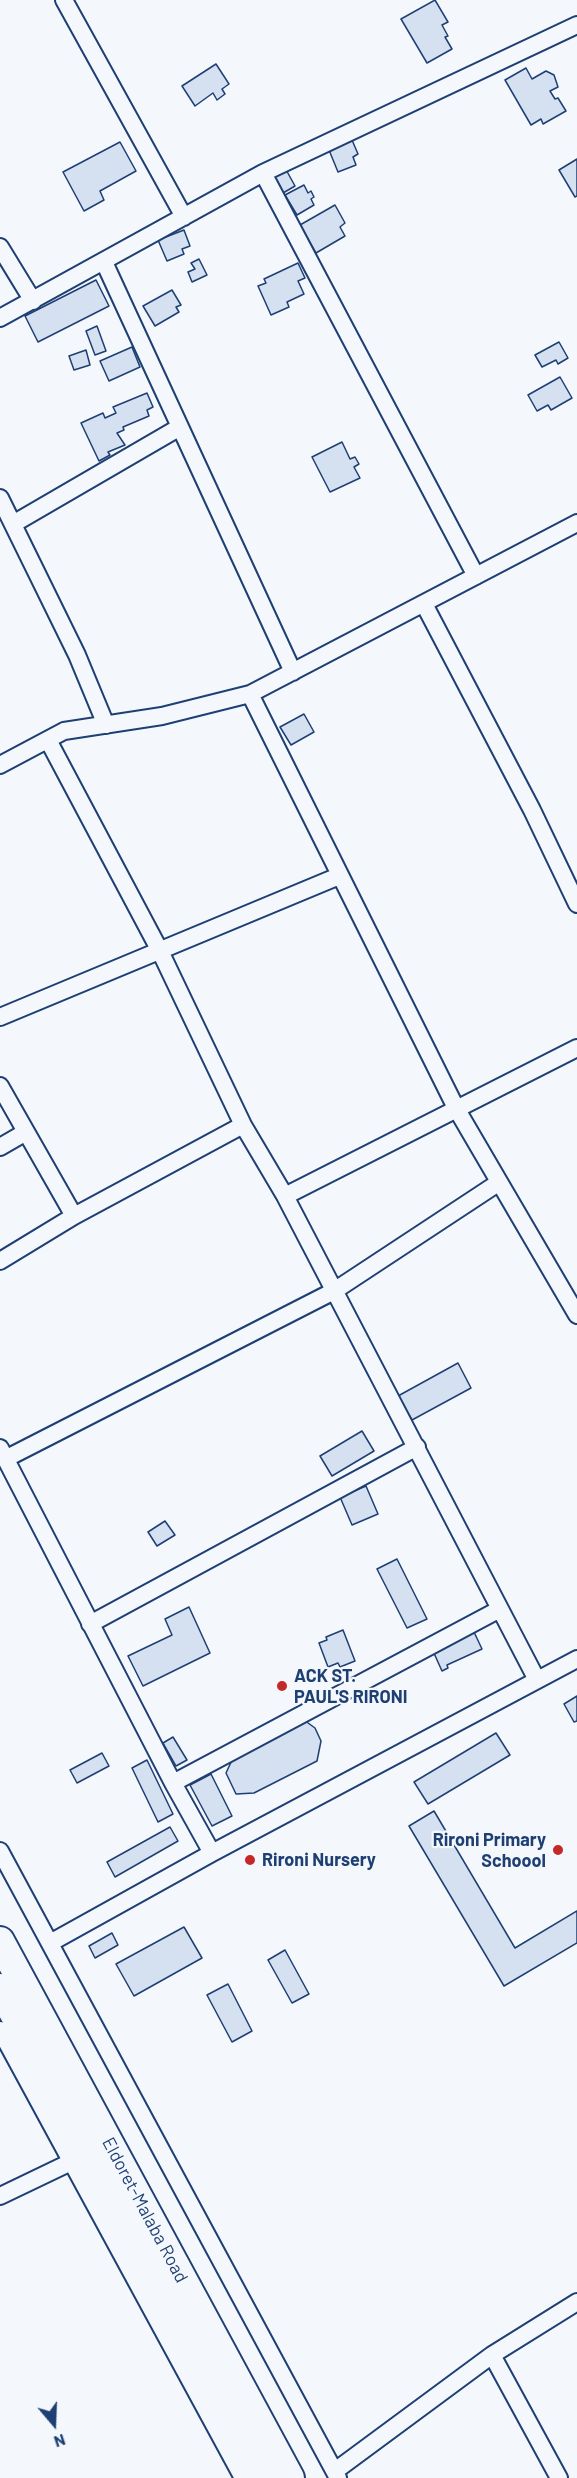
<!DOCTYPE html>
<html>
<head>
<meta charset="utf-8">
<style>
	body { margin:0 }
	#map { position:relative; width:577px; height:2478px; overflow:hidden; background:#f4f7fb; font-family:Barlow,sans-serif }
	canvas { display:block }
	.north { position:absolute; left:24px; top:2394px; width:60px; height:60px; -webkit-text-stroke:4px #f4f7fb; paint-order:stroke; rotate:161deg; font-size:16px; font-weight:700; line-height:24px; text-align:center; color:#1d3f73 }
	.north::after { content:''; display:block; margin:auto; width:21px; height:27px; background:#1d3f73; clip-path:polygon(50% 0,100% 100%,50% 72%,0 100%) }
</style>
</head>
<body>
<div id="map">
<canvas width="577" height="2478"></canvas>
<div class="north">N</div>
</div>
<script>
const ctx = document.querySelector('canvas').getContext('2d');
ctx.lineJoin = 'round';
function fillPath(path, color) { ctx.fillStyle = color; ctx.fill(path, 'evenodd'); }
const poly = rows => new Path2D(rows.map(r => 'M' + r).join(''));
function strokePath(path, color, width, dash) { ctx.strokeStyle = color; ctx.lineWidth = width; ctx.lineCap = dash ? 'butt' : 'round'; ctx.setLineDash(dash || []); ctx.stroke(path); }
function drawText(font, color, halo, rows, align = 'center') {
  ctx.font = font + ' Barlow,sans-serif'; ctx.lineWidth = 4.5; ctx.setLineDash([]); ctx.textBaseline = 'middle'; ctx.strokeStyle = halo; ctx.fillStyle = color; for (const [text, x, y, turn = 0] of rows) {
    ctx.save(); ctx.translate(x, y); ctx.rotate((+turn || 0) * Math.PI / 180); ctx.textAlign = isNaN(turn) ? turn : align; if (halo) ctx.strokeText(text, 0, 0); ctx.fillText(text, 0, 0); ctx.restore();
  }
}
const building = poly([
	[435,0,448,22,442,25,448,36,445,37,452,49,427,63,401,19,435,0],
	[216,64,229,84,222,89,225,94,217,100,213,93,195,106,182,86,216,64],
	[526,68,532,79,546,71,554,75,558,87,550,91,555,99,558,98,566,111,543,124,541,119,531,125,505,80,526,68],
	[352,140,358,154,353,157,356,165,338,172,329,150,352,140],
	[120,142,136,171,100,191,104,200,84,211,63,172,120,142],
	[577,159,577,196,575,197,559,170,577,159],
	[284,166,295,186,283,193,272,173,284,166],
	[304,185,308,193,311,191,314,197,311,199,314,205,297,215,285,195,304,185],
	[335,205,345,223,340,227,345,236,316,253,300,225,335,205],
	[184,230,190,246,182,249,184,254,167,261,158,240,184,230],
	[199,259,207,275,192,282,188,272,195,269,191,263,199,259],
	[298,263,305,278,298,281,304,294,287,302,289,307,271,315,258,286,266,283,264,279,298,263],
	[96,280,109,306,38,342,25,316,96,280],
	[172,290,181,305,176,307,179,312,155,326,143,306,172,290],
	[97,326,106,351,95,355,86,331,97,326],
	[559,342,568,358,558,364,556,360,542,367,535,355,559,342],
	[132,347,140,367,109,381,100,361,132,347],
	[86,350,90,365,74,370,69,356,86,350],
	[560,377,572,398,551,410,548,405,537,411,528,395,560,377],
	[147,393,153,407,147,410,149,416,123,427,124,430,117,433,125,445,108,452,110,455,99,461,81,423,103,413,105,418,116,413,113,407,147,393],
	[342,442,350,459,355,457,359,464,354,467,360,478,330,492,312,457,342,442],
	[304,714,314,732,291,745,280,727,304,714],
	[458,1363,471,1388,412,1420,398,1396,458,1363],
	[362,1431,374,1451,332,1476,320,1456,362,1431],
	[366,1486,378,1514,352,1525,340,1497,366,1486],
	[165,1521,175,1535,157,1546,148,1532,165,1521],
	[397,1559,427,1619,407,1628,377,1569,397,1559],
	[189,1607,210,1653,143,1686,128,1656,172,1635,165,1619,189,1607],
	[343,1630,355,1661,340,1667,338,1663,328,1667,319,1643,327,1640,326,1637,343,1630],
	[474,1632,482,1649,447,1665,448,1668,442,1671,433,1651,474,1632],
	[577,1696,577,1721,574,1722,564,1704,577,1696],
	[304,1720,315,1728,321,1741,317,1761,254,1793,236,1794,226,1773,232,1760,304,1720],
	[496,1733,510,1755,428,1804,414,1782,496,1733],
	[173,1737,187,1760,176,1766,163,1743,173,1737],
	[102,1753,109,1766,77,1783,70,1770,102,1753],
	[147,1760,173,1814,158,1822,132,1768,147,1760],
	[211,1774,232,1816,212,1826,190,1785,211,1774],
	[434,1811,515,1948,577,1911,577,1943,504,1986,409,1826,434,1811],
	[170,1827,178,1841,115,1877,107,1862,170,1827],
	[184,1927,202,1958,134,1996,116,1964,184,1927],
	[112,1933,118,1945,95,1958,89,1946,112,1933],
	[285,1950,309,1994,292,2003,268,1960,285,1950],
	[228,1984,252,2031,232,2042,207,1995,228,1984]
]);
fillPath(building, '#d5e0f0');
strokePath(building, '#1d3f73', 1.5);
const minor = poly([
	[64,0,184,217],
	[263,173,577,25],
	[0,247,33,301],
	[104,262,293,672],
	[0,318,263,173,476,576],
	[0,498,77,655,106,725],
	[13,524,180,427],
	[424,604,532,810,577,904],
	[250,694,456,1108,577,1315],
	[48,740,160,951,243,1125,285,1196,537,1680],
	[0,765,64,731,162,716,250,694,577,523],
	[0,1017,339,876],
	[0,1086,74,1216],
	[0,1147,26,1132],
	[285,1196,577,1048],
	[0,1261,74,1216,243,1125],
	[0,1448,173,1783,212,1853],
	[5,1459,334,1291,498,1183],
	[90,1624,417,1447],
	[173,1783,500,1609],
	[0,1851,338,2478],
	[50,1943,212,1853,577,1659],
	[0,2030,243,2478],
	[0,2196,71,2162],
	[492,2355,559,2478],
	[335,2471,492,2355,577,2302]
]);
const trunk = poly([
	[0,1941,290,2478],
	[0,1988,266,2478]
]);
strokePath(minor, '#1d3f73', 20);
strokePath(trunk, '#1d3f73', 32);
strokePath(minor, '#f4f7fb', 16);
strokePath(trunk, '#f4f7fb', 28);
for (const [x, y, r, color] of [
	[282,1686,6,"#c62828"],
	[558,1850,6,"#c62828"],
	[250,1860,6,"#c62828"]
]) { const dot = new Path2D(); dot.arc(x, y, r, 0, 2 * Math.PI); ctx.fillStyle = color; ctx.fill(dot); strokePath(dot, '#f4f7fb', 2); }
drawText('bold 18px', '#1d3f73', '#f4f7fb', [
	["ACK ST.",294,1676],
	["PAUL'S RIRONI",294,1697],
	["Rironi Primary",546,1840,"right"],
	["Schoool",546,1861,"right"],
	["Rironi Nursery",262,1860]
], 'left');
drawText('18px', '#1d3f73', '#f4f7fb', [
	["Eldoret-Malaba Road",145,2210,62]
]);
</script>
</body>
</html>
